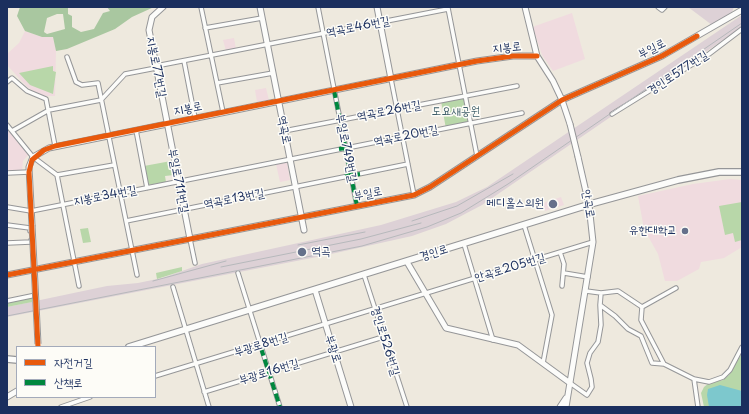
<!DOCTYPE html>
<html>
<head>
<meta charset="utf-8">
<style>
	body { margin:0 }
	#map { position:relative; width:749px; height:414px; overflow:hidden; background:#eee9de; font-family:"Playpen Sans","Poor Story",sans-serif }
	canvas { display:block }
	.frame { position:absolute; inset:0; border:8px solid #1b2f5e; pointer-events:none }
	.legend { position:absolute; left:16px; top:346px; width:140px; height:52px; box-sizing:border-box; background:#fdfcf7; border:1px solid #a3aaba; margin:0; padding:5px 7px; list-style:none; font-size:12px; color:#1b2f5e }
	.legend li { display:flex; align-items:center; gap:8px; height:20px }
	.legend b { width:20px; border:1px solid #a3aaba }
</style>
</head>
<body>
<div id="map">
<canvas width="749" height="414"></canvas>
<div class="frame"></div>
<ul class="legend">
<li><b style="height:5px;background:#e8590c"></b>자전거길</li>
<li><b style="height:5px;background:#00873e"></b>산책로</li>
</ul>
</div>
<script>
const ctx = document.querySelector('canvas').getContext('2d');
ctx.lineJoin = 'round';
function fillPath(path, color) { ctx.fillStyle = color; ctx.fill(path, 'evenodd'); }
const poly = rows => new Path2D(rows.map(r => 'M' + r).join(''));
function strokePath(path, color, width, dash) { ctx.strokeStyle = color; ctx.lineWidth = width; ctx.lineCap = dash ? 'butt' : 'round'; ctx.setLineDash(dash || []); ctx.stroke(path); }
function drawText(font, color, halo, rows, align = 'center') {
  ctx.font = font + ' "Playpen Sans","Poor Story",sans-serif'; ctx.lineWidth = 3; ctx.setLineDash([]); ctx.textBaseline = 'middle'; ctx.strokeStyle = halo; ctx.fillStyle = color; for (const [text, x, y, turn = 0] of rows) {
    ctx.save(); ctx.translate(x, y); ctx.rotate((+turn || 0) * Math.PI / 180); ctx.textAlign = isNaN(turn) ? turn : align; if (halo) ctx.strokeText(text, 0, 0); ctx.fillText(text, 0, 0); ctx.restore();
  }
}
fillPath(poly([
	[572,13,585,59,553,71,542,55,533,28,535,26],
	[25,31,42,37,53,37,56,51,55,96,42,96,27,87,7,65,7,54,19,43],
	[234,38,236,49,226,51,223,40],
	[266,88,269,100,257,102,255,90],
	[337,93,348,145,351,145,352,149,348,150,353,173,349,176,344,150,339,151,338,148,343,147,333,94],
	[7,128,29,154,23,161,22,171,7,172],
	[287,162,290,180,280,182,276,164],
	[730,179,742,180,742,247,724,258,701,262,699,269,677,281,665,281,658,254,644,229,638,196,693,184],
	[561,197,564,205,545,211,543,203]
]), '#f0dbdf');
fillPath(poly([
	[688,7,734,7,732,12,712,25],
	[742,15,742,27,482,205,446,224,412,236,322,256,7,317,7,307,107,286,138,283,162,278,202,264,381,225,456,202,487,187]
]), '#ddd1d6');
fillPath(poly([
	[53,66,53,71,56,72,53,94,30,85,19,73],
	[465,96,471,124,446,129,441,101],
	[171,161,174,175,165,176,166,182,148,185,144,166],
	[742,202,742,240,735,242,733,233,725,235,719,206],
	[88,228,91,242,83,243,80,229],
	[182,267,182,271,157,279,156,273],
	[32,296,32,302,7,307,7,301],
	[742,353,742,407,704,407,701,393,704,387,709,383,723,380,729,375]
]), '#b8d7a9');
fillPath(poly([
	[20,7,68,7,68,14,72,16,72,27,81,32,94,29,103,13,110,11,107,7,154,7,132,17,115,29,67,49,56,51,53,37,42,37,25,31,17,16],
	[57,14,63,14,65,29,47,34,44,32,47,18]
]), '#a9c7a0');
fillPath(poly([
	[720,385,742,391,742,407,709,407,707,395,708,389]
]), '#7dc8cd');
const street = poly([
	[201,7,223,112],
	[318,7,357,206],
	[658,7,662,10,665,7],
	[448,8,477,156],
	[205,28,262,18],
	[67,57,76,82,82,85,98,83,137,275],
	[184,61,195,118],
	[156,66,448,9],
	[391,79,414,195],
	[7,82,12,78,27,91,46,99,55,146],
	[217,83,273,73],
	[101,100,125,74,156,68],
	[612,114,709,54,742,29],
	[7,125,33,157,57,175,79,286],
	[136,130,147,188],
	[12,131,49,110,101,100],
	[284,131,517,86],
	[7,173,29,172],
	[57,175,114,165],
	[7,207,31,211,522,113],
	[126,221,408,164],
	[7,225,30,228,30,231],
	[524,225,552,315,543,363],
	[190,239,195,263],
	[7,243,31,242,31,240],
	[464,244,493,340],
	[560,252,564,264,562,286],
	[238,273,280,407],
	[564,273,588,277],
	[364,275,407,407],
	[173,287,209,407],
	[586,291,601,293,618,291,642,307],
	[601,293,600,305,615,316,628,329,641,336,652,363,664,364,694,379,709,382,723,377,730,370,742,347],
	[7,301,36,295],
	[664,364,641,320,642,307,676,288],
	[155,376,593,242],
	[694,379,698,407],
	[570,383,587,395,592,387,591,379,587,363,590,353,598,342,601,325,600,305],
	[204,392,383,337],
	[61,407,90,397]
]);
const secondary = poly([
	[163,7,152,17,149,30,190,239],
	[260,7,304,230],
	[377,7,391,79],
	[525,7,537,56,553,81,562,100,570,124],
	[32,225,29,167,33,157,49,148,477,61,513,56,537,56],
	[407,262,446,328,518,345,570,383],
	[7,275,414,195,430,187,562,100,662,56,742,10],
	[315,290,351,407],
	[7,397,17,391],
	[560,407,566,398],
	[566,407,593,242,589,205,578,157]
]);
const primary = poly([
	[129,347,594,203,678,180,719,172,742,172],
	[7,359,17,360]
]);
strokePath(street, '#959698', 5.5);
strokePath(secondary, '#959698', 7);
strokePath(primary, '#959698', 8);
strokePath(street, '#fcfcfa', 3.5);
strokePath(secondary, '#fcfcfa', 5);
strokePath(primary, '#fcfcfa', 5.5);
strokePath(poly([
	[412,221,457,206,513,174],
	[298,245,365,232],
	[221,267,361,239,421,223],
	[153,281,226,261],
	[7,316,362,246,427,227,461,213,508,184,742,23]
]), '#b7b9bc', 1);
const secondaryBridge = poly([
	[570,124,578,157],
	[32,225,38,344]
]);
strokePath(secondaryBridge, '#959698', 7, []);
strokePath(secondaryBridge, '#fcfcfa', 5);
strokePath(poly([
	[334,90,357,206],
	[339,149,352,147],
	[345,176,360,174],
	[261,348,280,407]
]), '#00873e', 4, [8, 4]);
strokePath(poly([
	[7,275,414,195,430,187,562,100,662,56,697,36],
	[38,347,29,172,32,160,44,150,55,146,477,61,513,56,537,56]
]), '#e8590c', 5);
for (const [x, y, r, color] of [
	[553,204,5,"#65708b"],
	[685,231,4,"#65708b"],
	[302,252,5,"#65708b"]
]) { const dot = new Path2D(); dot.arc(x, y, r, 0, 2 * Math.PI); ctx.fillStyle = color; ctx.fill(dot); strokePath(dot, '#fdfcf7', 1.5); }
drawText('12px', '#1b2f5e', '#fdfcf7', [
	["역곡로46번길",358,27,-11],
	["지봉로",507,48,-5],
	["부일로",652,49,-27],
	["지봉로77번길",156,67,79],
	["경인로577번길",678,73,-33],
	["지봉로",188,109,-11],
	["역곡로26번길",389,111,-11],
	["역곡로",284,130,79],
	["역곡로20번길",406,136,-11],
	["부일로749번길",346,148,79],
	["부일로711번길",178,181,79],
	["부일로",368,194,-11],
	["지봉로34번길",105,196,-11],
	["역곡로13번길",234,199,-11],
	["안곡로",588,204,80],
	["경인로",434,253,-17],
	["안곡로205번길",510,268,-17],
	["경인로526번길",385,341,73],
	["부광로8번길",261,345,-17],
	["부광로",333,349,72],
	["부광로16번길",269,372,-17]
]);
drawText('12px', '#3d5d68', '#fdfcf7', [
	["도요새공원",456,112]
]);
drawText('12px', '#1b2f5e', '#fdfcf7', [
	["메디홀스의원",544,204],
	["유한대학교",677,231],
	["역곡",311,252,"left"]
], 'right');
</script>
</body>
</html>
